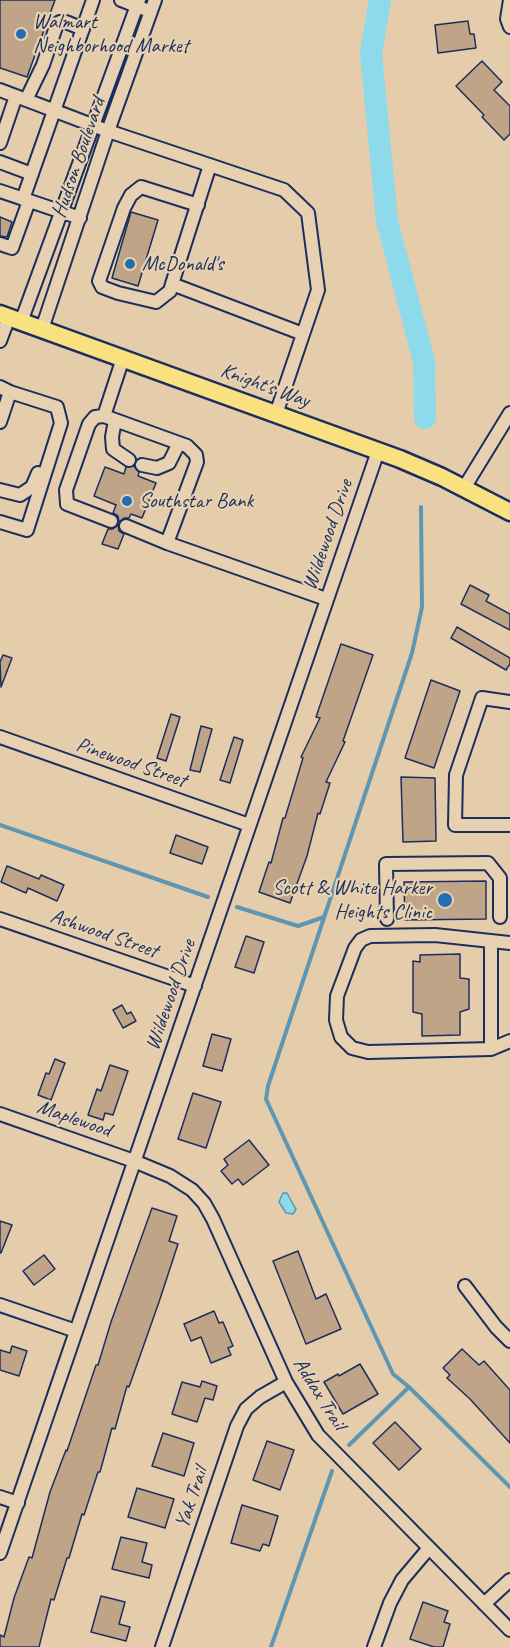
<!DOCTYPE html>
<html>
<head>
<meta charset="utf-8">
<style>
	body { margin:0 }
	canvas { display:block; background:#e5ccaa }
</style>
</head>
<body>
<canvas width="510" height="1647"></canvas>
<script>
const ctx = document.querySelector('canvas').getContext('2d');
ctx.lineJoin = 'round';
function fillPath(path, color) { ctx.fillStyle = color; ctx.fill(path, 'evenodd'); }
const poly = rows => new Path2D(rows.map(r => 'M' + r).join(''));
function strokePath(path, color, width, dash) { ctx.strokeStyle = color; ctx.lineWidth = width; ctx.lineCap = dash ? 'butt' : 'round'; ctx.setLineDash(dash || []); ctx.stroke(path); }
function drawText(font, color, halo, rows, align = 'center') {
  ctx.font = font + ' Caveat,sans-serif'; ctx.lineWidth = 4.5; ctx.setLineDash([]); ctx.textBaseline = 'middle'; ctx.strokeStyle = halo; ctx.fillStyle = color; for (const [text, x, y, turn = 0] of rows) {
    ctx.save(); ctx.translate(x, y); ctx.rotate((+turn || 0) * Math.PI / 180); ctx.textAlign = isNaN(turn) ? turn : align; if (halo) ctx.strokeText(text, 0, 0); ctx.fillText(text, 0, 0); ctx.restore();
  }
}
const water = poly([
	[283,1193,287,1193,294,1206,296,1209,293,1214,286,1213,279,1202,283,1193]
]);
fillPath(water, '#8cdaea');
strokePath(water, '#5f96b2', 1.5);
strokePath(poly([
	[421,507,422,607,412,653,268,1086,266,1099,393,1374,409,1387,510,1487],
	[0,825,208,897],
	[237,907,298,926,324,917],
	[349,1445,409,1387],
	[271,1647,332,1471]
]), '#5f96b2', 4);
strokePath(poly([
	[380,0,371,53,387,221,424,361,425,418]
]), '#8cdaea', 22);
const building = poly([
	[0,0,55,0,27,77,0,68,0,0],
	[468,21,470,34,474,34,476,48,438,53,435,25,468,21],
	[482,61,502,82,494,90,510,106,510,134,504,140,482,117,484,115,456,86,482,61],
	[131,212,158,220,138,286,112,278,131,212],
	[0,217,12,222,7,237,0,236,0,217],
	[134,466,139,472,138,476,156,483,142,518,131,514,129,518,124,518,119,522,118,516,113,513,116,505,94,496,105,467,124,474,126,467,134,466],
	[118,525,119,531,124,534,118,549,102,544,108,529,113,529,118,525],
	[470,585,489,595,486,601,510,614,510,630,461,604,470,585],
	[457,627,510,658,510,664,506,670,451,638,457,627],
	[341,644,373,655,343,741,345,742,326,782,330,783,320,814,318,813,307,856,290,903,259,892,269,862,271,863,283,818,285,818,303,758,301,757,320,718,316,717,341,644],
	[3,655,12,658,1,687,0,662,3,655],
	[431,680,460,691,434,768,405,758,431,680],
	[171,714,180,717,166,761,157,758,171,714],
	[201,726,212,729,200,772,190,770,201,726],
	[234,737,243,740,230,783,220,780,234,737],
	[401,777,435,778,436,841,403,842,401,777],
	[176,835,208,847,202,864,170,853,176,835],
	[7,866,39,879,41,875,64,885,57,901,28,888,26,893,1,882,7,866],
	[486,881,486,919,405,920,404,882,486,881],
	[246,936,264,942,254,973,235,967,246,936],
	[460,954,460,978,469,979,469,1009,460,1012,460,1035,422,1036,422,1014,413,1012,413,961,420,962,420,955,460,954],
	[122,1005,127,1014,131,1012,136,1021,123,1028,113,1010,122,1005],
	[212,1034,231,1039,222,1071,203,1066,212,1034],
	[55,1059,65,1063,51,1100,38,1095,46,1073,49,1074,55,1059],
	[110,1065,128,1071,113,1115,105,1113,103,1120,88,1115,97,1089,101,1091,110,1065],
	[193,1093,221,1102,206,1148,178,1139,193,1093],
	[249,1140,269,1165,243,1185,238,1179,232,1184,221,1171,228,1165,224,1159,249,1140],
	[152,1208,177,1216,169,1241,178,1244,159,1302,129,1387,127,1386,115,1429,112,1428,100,1472,98,1472,84,1515,82,1514,69,1558,67,1558,54,1600,51,1599,39,1647,0,1647,0,1635,4,1637,14,1598,29,1557,32,1558,50,1492,66,1450,67,1451,96,1365,98,1365,111,1322,152,1208],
	[0,1221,12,1225,1,1253,0,1253,0,1221],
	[298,1251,316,1299,326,1294,341,1329,306,1344,273,1261,298,1251],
	[44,1255,55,1269,34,1285,23,1271,44,1255],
	[214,1311,219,1323,223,1322,233,1346,228,1348,231,1355,211,1363,201,1337,191,1341,184,1324,214,1311],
	[12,1346,27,1351,19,1376,0,1370,0,1350,10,1353,12,1346],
	[462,1349,479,1365,484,1361,510,1390,510,1443,470,1399,447,1378,450,1375,443,1368,462,1349],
	[360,1364,378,1394,343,1414,324,1382,338,1374,339,1376,360,1364],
	[202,1381,217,1386,213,1400,205,1398,197,1422,172,1414,182,1382,200,1387,202,1381],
	[395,1422,421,1449,399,1470,373,1443,395,1422],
	[163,1433,194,1443,184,1476,152,1466,163,1433],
	[267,1441,294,1450,280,1490,253,1480,267,1441],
	[137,1488,174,1499,165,1528,128,1517,137,1488],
	[242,1505,278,1516,269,1546,263,1544,260,1551,231,1543,242,1505],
	[121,1537,147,1543,142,1562,152,1565,149,1578,112,1569,121,1537],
	[101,1596,125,1602,119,1624,130,1627,126,1641,91,1632,101,1596],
	[423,1602,448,1611,444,1622,450,1624,443,1647,434,1647,410,1639,423,1602]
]);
fillPath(building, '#c0a488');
strokePath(building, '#1b2f5e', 1.5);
const minor = poly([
	[121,0,144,9],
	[510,0,507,19,510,27],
	[0,90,108,131,284,190,308,213,318,290,276,414],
	[26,100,43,65,57,24,60,22,66,22,83,29],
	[0,143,16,96],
	[0,162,32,174],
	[210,165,172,284,303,334],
	[0,191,80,218],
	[23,199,93,0],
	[0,244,12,248,29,201],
	[172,284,170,291,156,302,118,293,102,287,99,281,124,208,131,195,141,187,198,205],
	[21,322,139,0],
	[42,329,108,131,155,0],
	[0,341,9,317],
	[0,387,10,392,57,407,61,423,27,530,0,522],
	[104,416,123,358],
	[115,420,112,437,113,449,129,460],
	[0,422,10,392],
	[142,465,157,468,169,463,179,443],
	[464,488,510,413],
	[0,490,20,495,32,487,38,473],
	[111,521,67,504,66,490,89,424,95,417,104,416,187,446,196,455,197,462,167,543,326,599],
	[126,526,167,543],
	[510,702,482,698,456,775,455,825,510,825],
	[0,737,249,825],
	[0,919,195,986],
	[387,919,386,864,488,863,500,878,500,917],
	[510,943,435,935,370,936,361,940,355,948,337,996,336,1020,341,1037,352,1048,368,1052,491,1049,510,1041],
	[491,1049,491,941],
	[0,1114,134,1161,170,1176,192,1190,204,1203,213,1219,286,1382,318,1435,510,1630],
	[465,1286,496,1327,510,1341],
	[0,1305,76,1331],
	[0,1497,18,1503],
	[0,1553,378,451],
	[484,1604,510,1580],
	[162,1647,237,1426,246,1409,260,1397,286,1382],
	[374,1647,390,1603,402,1580,429,1548]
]);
const major = poly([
	[0,314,400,459,442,477,510,512]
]);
strokePath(minor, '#1b2f5e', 16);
strokePath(major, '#1b2f5e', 21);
strokePath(minor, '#e7d1b0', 12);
strokePath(major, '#f9e181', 16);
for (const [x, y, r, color] of [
	[21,34,6,"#1f6fb2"],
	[130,264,6,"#1f6fb2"],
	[127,501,6,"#1f6fb2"],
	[445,900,8,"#1f6fb2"]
]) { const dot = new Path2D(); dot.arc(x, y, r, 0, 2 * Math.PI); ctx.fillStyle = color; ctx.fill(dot); strokePath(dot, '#e7d1b0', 2); }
drawText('21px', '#1b2f5e', '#e7d1b0', [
	["Walmart",33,22],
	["Neighborhood Market",33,46],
	["McDonald's",142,264],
	["Southstar Bank",139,501],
	["Scott & White Harker",432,888,"right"],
	["Heights Clinic",432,912,"right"]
], 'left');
drawText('21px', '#1b2f5e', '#e7d1b0', [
	["Hudson Boulevard",79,158,-71],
	["Knight's Way",265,386,20],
	["Wildewood Drive",328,535,-71],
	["Pinewood Street",131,763,19],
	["Ashwood Street",104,934,19],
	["Wildewood Drive",171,995,-71],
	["Maplewood",74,1119,19],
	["Addax Trail",319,1394,58],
	["Yak Trail",192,1498,-71]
]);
</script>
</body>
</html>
